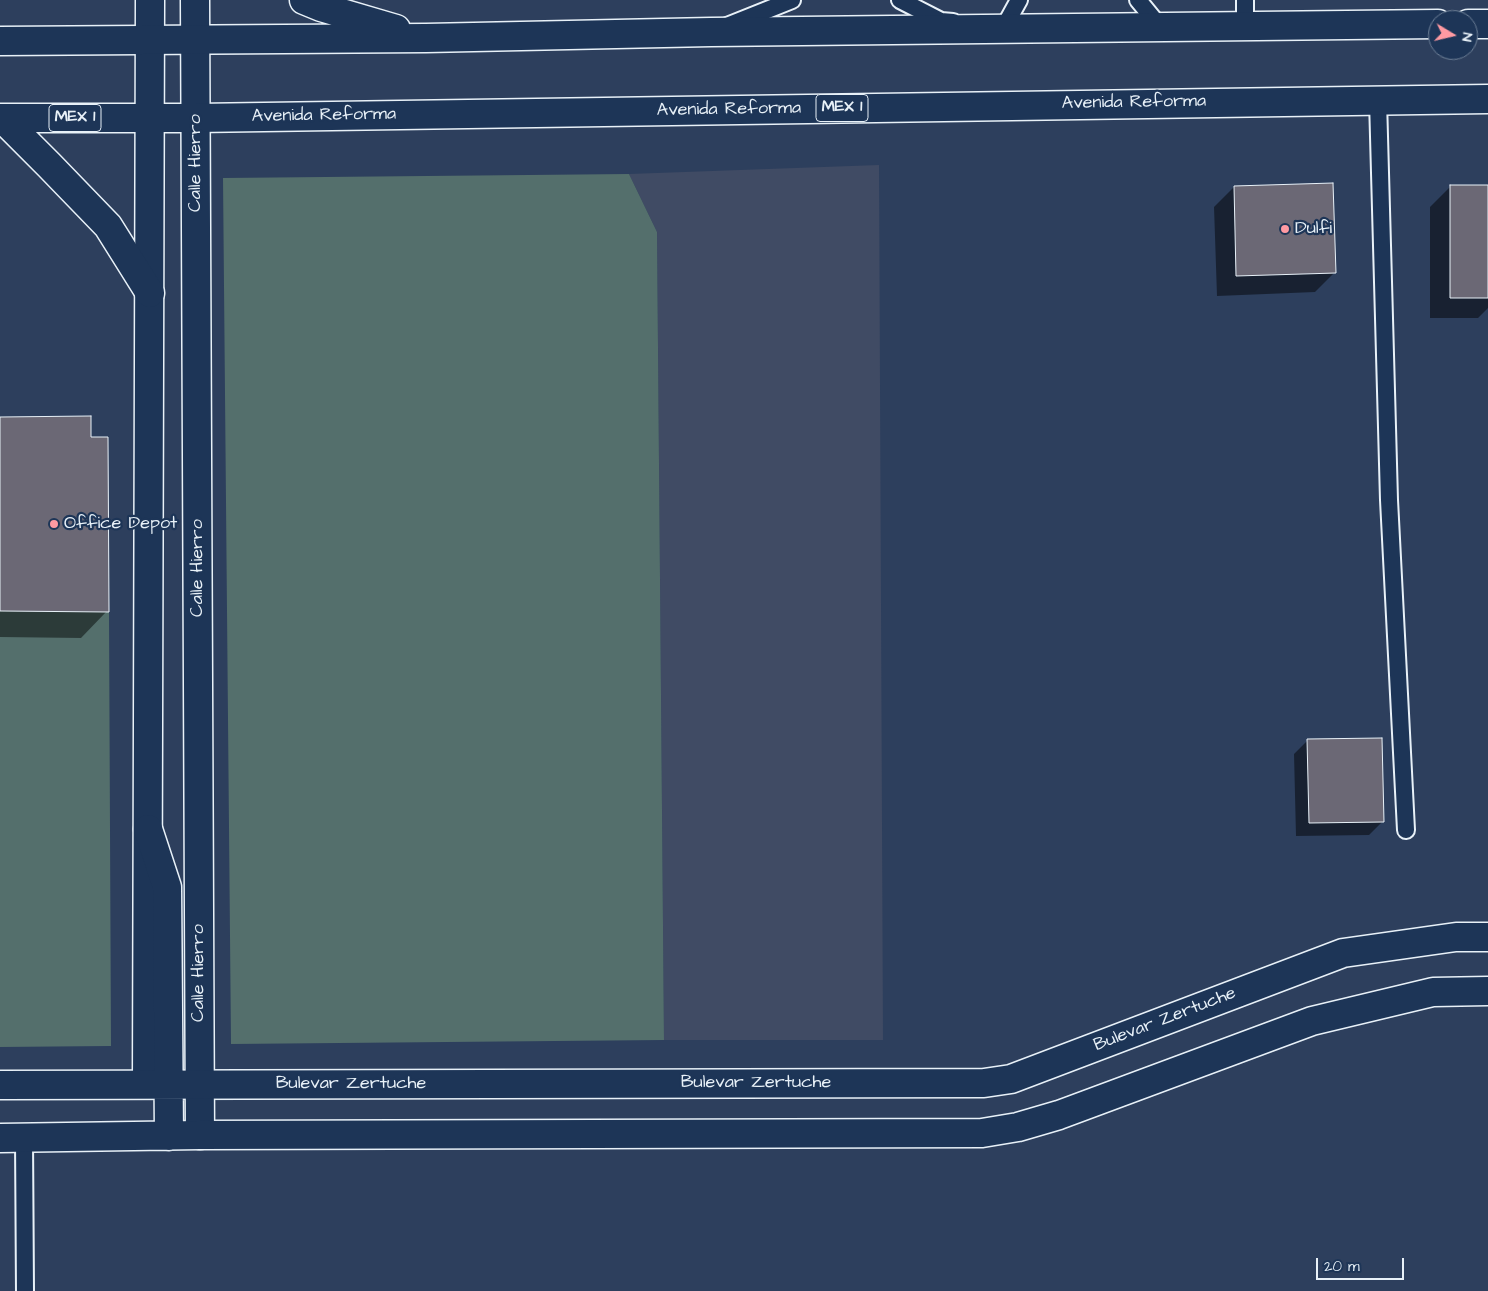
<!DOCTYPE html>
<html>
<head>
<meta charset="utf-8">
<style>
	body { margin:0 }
	#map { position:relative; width:1488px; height:1291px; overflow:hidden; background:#2d3f5d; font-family:"Architects Daughter",sans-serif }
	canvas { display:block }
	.north { position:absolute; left:1428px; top:10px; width:50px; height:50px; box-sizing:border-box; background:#1d3557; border:1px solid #6e8097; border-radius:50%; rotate:99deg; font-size:14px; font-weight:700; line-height:20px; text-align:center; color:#e8f1f8 }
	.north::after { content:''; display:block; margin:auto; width:18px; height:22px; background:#ff9aa2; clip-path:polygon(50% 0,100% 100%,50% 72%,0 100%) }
	.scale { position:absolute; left:1316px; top:1258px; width:88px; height:22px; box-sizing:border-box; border:2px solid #e8f1f8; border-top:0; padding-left:6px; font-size:15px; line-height:18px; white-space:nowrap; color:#e8f1f8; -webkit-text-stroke:4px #1d3557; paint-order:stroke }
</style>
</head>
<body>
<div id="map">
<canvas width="1488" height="1291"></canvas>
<div class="north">N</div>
<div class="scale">20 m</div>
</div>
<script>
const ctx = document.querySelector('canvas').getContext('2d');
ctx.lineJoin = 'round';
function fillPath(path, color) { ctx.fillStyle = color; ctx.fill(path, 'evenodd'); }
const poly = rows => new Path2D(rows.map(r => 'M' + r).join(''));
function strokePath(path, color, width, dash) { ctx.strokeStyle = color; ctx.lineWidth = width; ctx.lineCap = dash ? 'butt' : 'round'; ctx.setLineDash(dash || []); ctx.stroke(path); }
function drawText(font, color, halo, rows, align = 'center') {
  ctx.font = font + ' "Architects Daughter",sans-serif'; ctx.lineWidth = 4.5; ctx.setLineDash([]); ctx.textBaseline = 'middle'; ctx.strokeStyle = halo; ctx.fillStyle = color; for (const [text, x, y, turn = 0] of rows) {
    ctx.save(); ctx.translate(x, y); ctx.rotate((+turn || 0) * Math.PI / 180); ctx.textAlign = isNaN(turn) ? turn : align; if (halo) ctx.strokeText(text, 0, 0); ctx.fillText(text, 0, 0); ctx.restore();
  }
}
fillPath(poly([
	[879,165,883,1040,664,1040,657,232,629,174]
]), '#404b64');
fillPath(poly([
	[629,174,657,232,664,1040,231,1044,223,178],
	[0,611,109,612,111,1046,0,1047]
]), '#546f6c');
fillPath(poly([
	[1488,186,1488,308,1478,318,1430,318,1430,207,1450,187],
	[1234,187,1335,272,1315,292,1217,296,1214,207],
	[0,418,90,438,107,611,81,638,0,637],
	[1307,741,1383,821,1369,835,1296,836,1294,754]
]), '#0007');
const building = poly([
	[1333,183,1336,273,1236,276,1234,186,1333,183],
	[1450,185,1488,185,1488,298,1450,298,1450,185],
	[91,416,91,437,108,437,109,612,0,611,0,417,91,416],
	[1382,738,1384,822,1309,823,1307,739,1382,738]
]);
fillPath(building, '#6b6875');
strokePath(building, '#e8f1f8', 1);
const service = poly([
	[900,0,941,21,953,22],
	[1138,0,1161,28],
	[1245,0,1245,27],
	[727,26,792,0],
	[997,28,1003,29,1019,0],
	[1378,100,1389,500,1406,830],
	[24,1138,25,1291]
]);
const minor = poly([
	[195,0,200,1135],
	[147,1084,150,0]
]);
const secondary = poly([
	[148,829,167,887,169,1136],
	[0,1085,984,1083,1011,1079,1343,953,1456,937,1488,937],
	[0,1138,200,1135,982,1133,1018,1127,1059,1115,1312,1021,1433,992,1488,991]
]);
const trunk = poly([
	[304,0,321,7,396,29],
	[1468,24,1488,24],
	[0,41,426,38,711,32,1438,24],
	[0,118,196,118,1488,99],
	[2,118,49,165,108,226,150,293]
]);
strokePath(service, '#e8f1f8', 20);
strokePath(minor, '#e8f1f8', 31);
strokePath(secondary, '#e8f1f8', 31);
strokePath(trunk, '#e8f1f8', 31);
strokePath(service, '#1d3557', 16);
strokePath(minor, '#1d3557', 28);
strokePath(secondary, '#1d3557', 28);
strokePath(trunk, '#1d3557', 28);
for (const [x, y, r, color] of [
	[1285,229,5,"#ff9aa2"],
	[54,524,5,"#ff9aa2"]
]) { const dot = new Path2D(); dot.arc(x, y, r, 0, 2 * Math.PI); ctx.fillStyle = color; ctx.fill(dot); strokePath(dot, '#1d3557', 2); }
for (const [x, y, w] of [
	[842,108,52],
	[75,118,52]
]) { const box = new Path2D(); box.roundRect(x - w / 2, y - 13.5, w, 27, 4); ctx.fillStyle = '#1d3557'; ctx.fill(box); strokePath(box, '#e8f1f8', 1); }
drawText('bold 16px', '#e8f1f8', null, [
	["MEX 1",842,108],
	["MEX 1",75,118]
]);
drawText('18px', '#e8f1f8', '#1d3557', [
	["Avenida Reforma",1134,103,-1],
	["Avenida Reforma",729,110,-1],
	["Avenida Reforma",324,116,-1],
	["Calle Hierro",196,163,-90],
	["Calle Hierro",198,568,-90],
	["Calle Hierro",199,973,-90],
	["Bulevar Zertuche",1165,1020,-21],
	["Bulevar Zertuche",756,1083],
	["Bulevar Zertuche",351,1084]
]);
drawText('18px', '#e8f1f8', '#1d3557', [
	["Dulfi",1295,229],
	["Office Depot",64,524]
], 'left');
</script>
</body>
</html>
